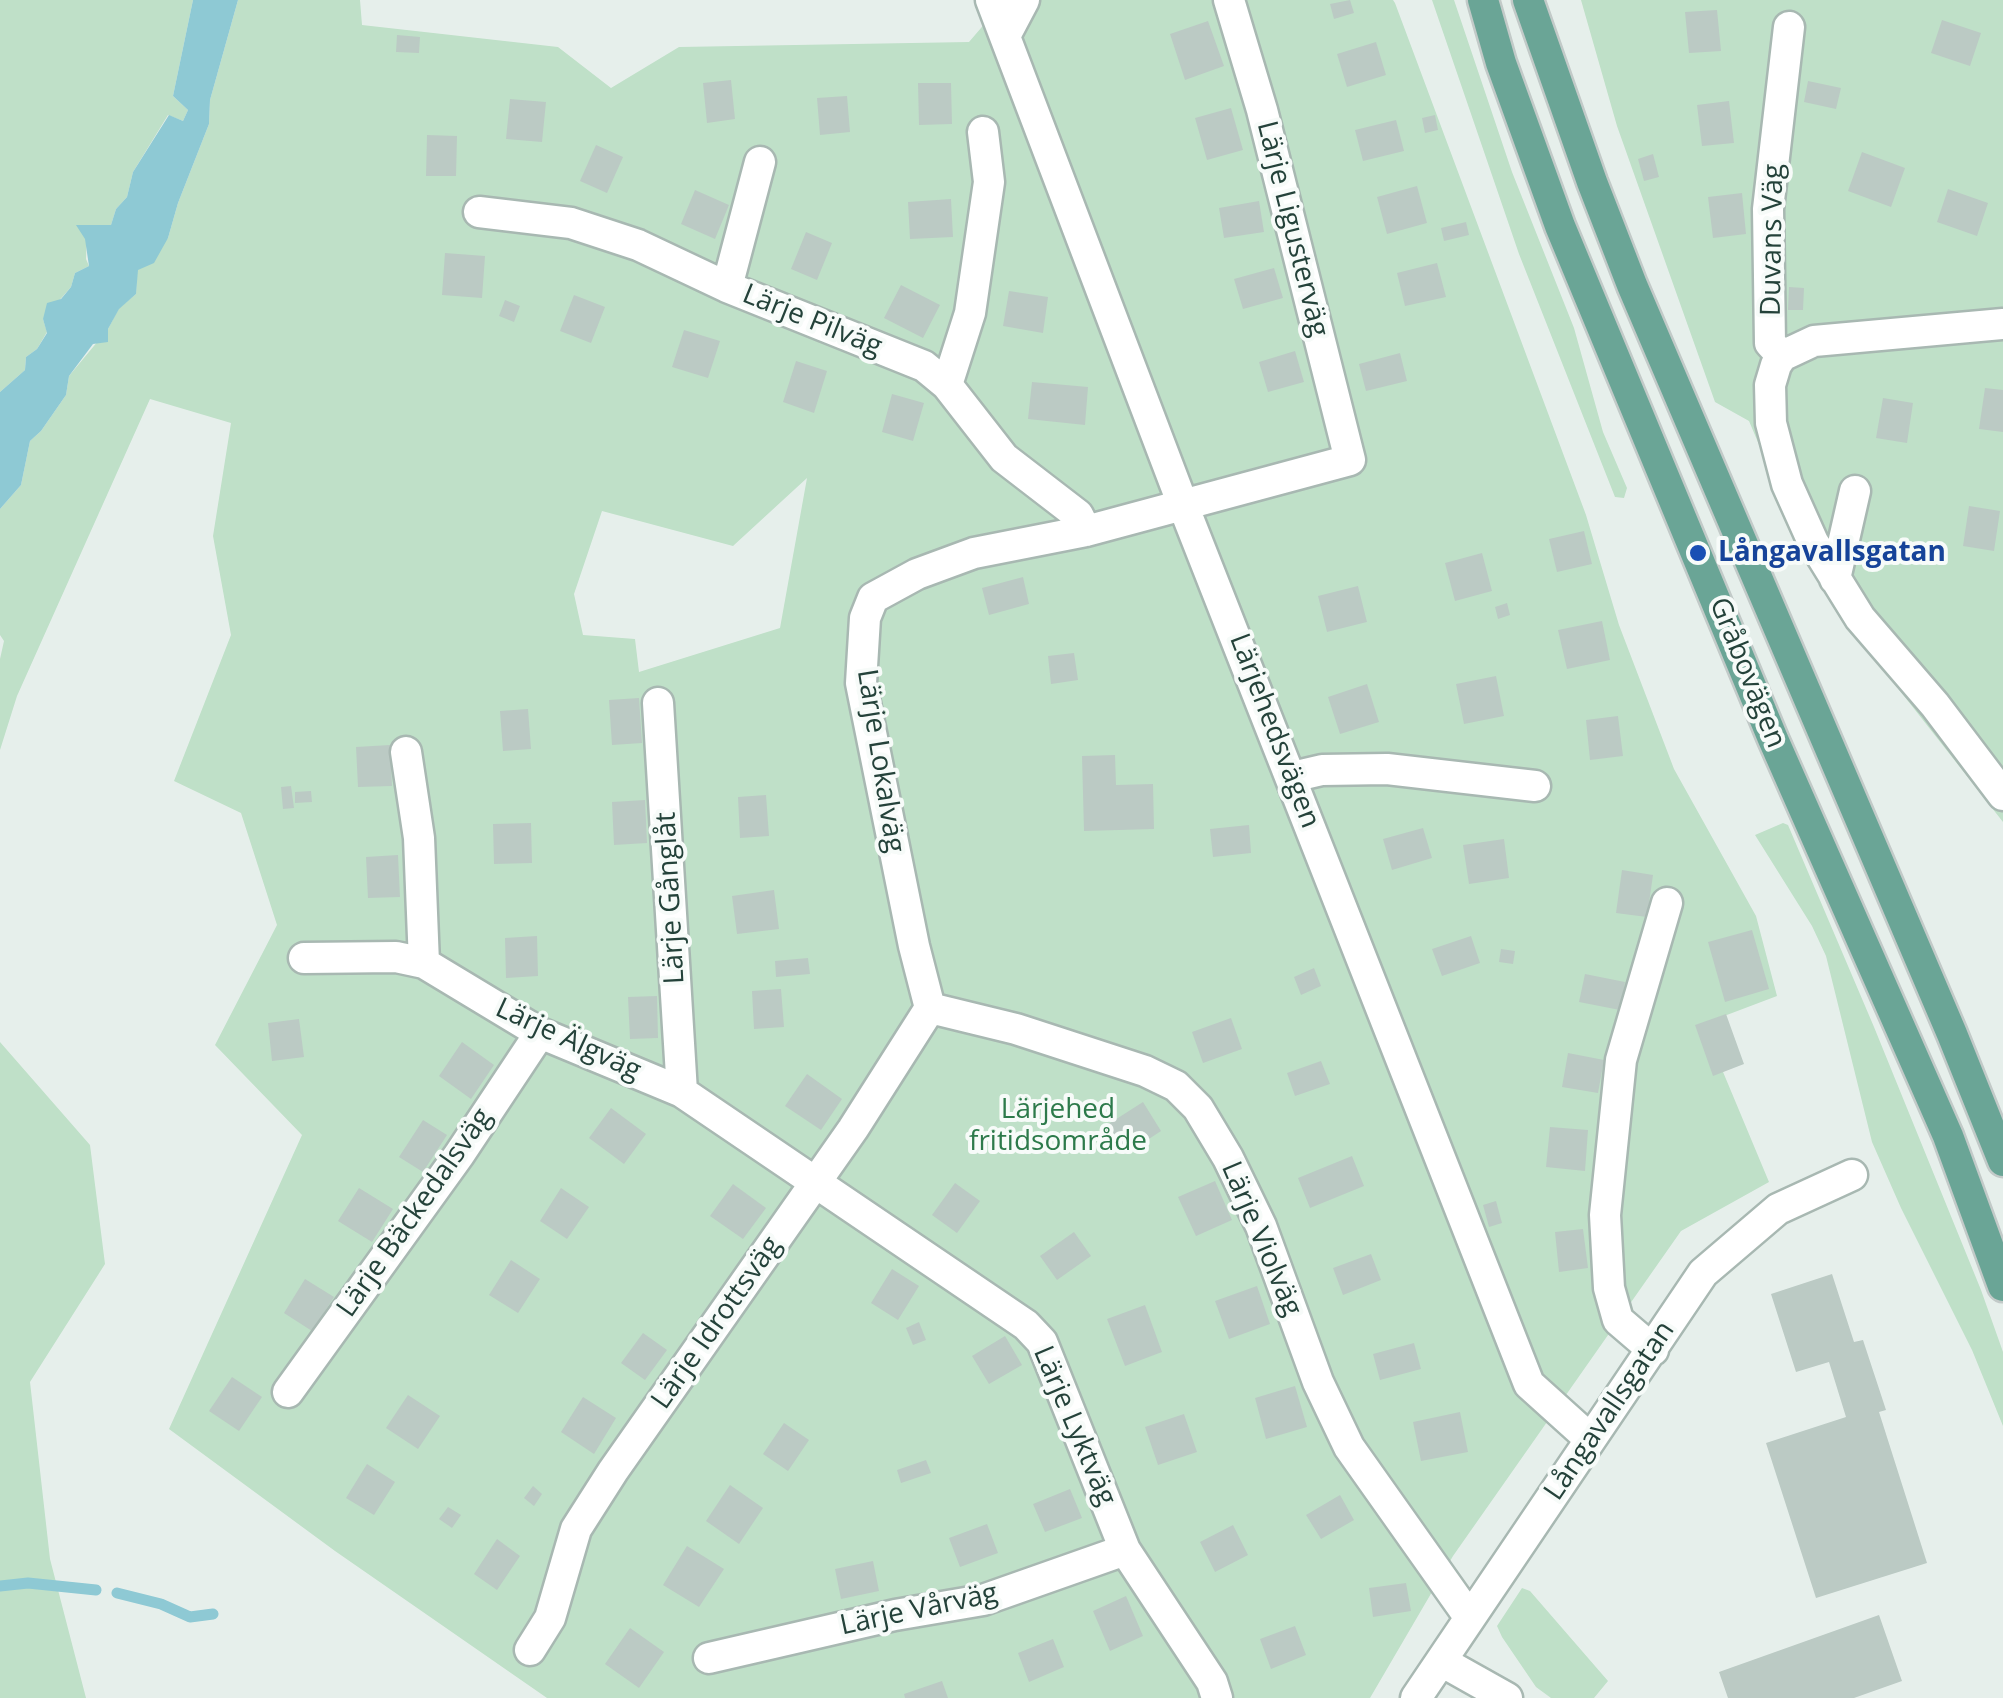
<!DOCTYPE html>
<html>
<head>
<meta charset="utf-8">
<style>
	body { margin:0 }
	canvas { display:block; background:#e6efeb }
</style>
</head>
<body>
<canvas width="2003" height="1698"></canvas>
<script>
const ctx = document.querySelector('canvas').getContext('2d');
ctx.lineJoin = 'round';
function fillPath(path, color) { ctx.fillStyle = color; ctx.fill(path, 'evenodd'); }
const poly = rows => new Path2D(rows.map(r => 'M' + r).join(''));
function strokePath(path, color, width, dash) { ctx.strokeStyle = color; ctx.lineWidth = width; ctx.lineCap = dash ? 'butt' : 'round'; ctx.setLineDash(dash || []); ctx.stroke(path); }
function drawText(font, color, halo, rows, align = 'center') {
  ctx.font = font + ' "Open Sans",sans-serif'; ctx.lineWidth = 8; ctx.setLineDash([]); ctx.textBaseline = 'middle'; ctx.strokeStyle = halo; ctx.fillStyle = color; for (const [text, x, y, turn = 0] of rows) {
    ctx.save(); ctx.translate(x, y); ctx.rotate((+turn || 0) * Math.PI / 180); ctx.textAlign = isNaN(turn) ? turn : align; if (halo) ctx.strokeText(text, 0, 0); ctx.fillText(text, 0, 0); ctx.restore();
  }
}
fillPath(poly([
	[0,0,193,0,173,96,188,110,183,121,168,115,133,172,127,197,116,209,111,225,87,227,86,259,89,266,75,273,71,287,43,319,47,332,37,349,26,357,25,370,0,392],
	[238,0,360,0,362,25,558,47,611,88,679,47,969,42,1005,0,1393,0,1395,3,1586,515,1619,625,1674,769,1756,916,1777,996,1703,1024,1769,1182,1681,1231,1453,1556,1370,1698,547,1698,335,1551,169,1429,302,1135,215,1045,277,925,241,813,174,781,231,635,213,536,231,423,150,399,17,696,0,750,0,659,4,641,0,635,0,509,21,485,30,441,41,431,66,395,69,376,108,329,119,308,136,294,137,269,168,238,178,203,209,124,210,100],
	[807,478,780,628,639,672,635,639,583,635,574,594,602,511,733,546],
	[1432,0,1454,0,1512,172,1574,328,1603,432,1627,488,1624,498,1615,497,1519,254],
	[1581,0,2003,0,2003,822,1886,673,1812,570,1749,421,1715,402,1617,126],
	[1783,823,1788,825,1874,1027,1981,1290,2003,1352,2003,1426,1972,1350,1901,1208,1872,1142,1826,956,1812,926,1755,835],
	[0,1042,90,1145,105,1264,30,1382,50,1559,86,1698,0,1698],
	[1522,1588,1530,1591,1608,1681,1594,1698,1551,1698,1536,1687,1502,1637,1497,1626]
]), '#bfe0c8');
fillPath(poly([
	[193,0,238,0,210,100,209,124,178,203,168,238,154,263,138,270,136,294,119,309,108,329,108,342,93,344,69,376,66,395,41,431,30,441,21,485,0,509,0,392,25,370,26,357,37,349,47,333,43,319,47,303,61,299,71,287,75,273,89,266,85,239,76,225,111,225,116,209,127,197,133,172,169,115,183,121,188,110,173,96]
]), '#8ec9d4');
strokePath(poly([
	[0,1586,28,1583,96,1590],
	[117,1593,161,1604,190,1617,213,1614]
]), '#8ec9d4', 11);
fillPath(poly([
	[1350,0,1354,13,1334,19,1330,4],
	[1717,10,1721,51,1689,53,1685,12],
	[1942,20,1981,33,1970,66,1931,53],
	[1208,21,1224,66,1185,80,1170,34],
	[397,35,420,37,419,53,396,52],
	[1376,42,1386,75,1347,87,1337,54],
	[731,80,735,119,707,123,703,83],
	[1808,81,1841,88,1836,109,1804,102],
	[918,83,951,83,952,124,919,125],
	[847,96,850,132,820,135,817,98],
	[510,99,546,102,542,142,506,139],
	[1729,101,1734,143,1702,146,1697,105],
	[1231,108,1243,150,1207,160,1195,118],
	[1435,115,1438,130,1425,133,1422,118],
	[1396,120,1404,151,1363,161,1355,130],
	[427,135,457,136,456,176,426,176],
	[596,145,623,157,607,193,580,181],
	[1862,152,1905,168,1891,207,1848,191],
	[1653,154,1659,177,1644,181,1638,159],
	[1417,186,1427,223,1387,234,1377,197],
	[1948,189,1988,203,1977,236,1937,222],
	[695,190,729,205,715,239,681,224],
	[1742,193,1746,234,1713,238,1708,197],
	[951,199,953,237,910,239,908,202],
	[1259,201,1264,232,1224,238,1219,208],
	[1466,222,1469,235,1444,241,1441,228],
	[806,232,832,243,817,280,791,269],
	[445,253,485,256,482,298,442,295],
	[1437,263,1446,297,1405,306,1397,273],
	[1274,268,1283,298,1243,309,1234,279],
	[901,285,940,305,923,338,884,318],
	[1789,287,1804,288,1803,310,1788,310],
	[1009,291,1048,297,1043,333,1003,326],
	[574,295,605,307,591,343,560,331],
	[505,300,520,306,514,322,499,316],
	[684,330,720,341,708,378,672,367],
	[1295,351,1304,382,1268,392,1259,362],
	[1400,353,1407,381,1366,391,1359,364],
	[796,361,827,371,814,413,783,402],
	[1032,382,1088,387,1085,425,1028,419],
	[1985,388,2003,390,2003,432,1979,429],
	[892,394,924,403,913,441,882,432],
	[1883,398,1913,403,1907,443,1876,438],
	[1969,506,2000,511,1994,551,1963,546],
	[1584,531,1592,564,1557,572,1549,539],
	[1482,553,1492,591,1455,601,1445,563],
	[1023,577,1029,604,989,615,982,588],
	[1358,586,1367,622,1327,632,1318,596],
	[1507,603,1510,615,1498,619,1495,607],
	[1602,621,1610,660,1567,669,1558,630],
	[1074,653,1078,680,1051,684,1048,656],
	[1496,676,1504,716,1464,724,1456,684],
	[1367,684,1379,722,1340,734,1328,697],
	[639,698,642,743,612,745,609,700],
	[528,709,531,749,503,751,500,711],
	[1618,716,1623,756,1590,760,1586,720],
	[390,745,392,786,358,787,356,747],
	[1115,755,1116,785,1153,784,1154,829,1084,831,1082,756],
	[291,786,294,808,283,809,281,787],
	[311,791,312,802,295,803,295,792],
	[766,795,769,836,740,838,738,797],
	[645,800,647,843,614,845,612,802],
	[531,823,532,863,494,864,493,824],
	[1249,825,1251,853,1213,857,1210,829],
	[1423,828,1432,858,1392,870,1383,839],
	[1504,839,1509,878,1469,884,1463,845],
	[398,855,400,897,368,898,366,857],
	[1622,870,1653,875,1647,917,1616,913],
	[774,890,779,929,737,934,732,896],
	[1752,930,1769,989,1725,1002,1708,942],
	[537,936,538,976,506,978,505,938],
	[1471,936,1480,963,1442,976,1432,949],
	[1501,949,1515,951,1513,964,1499,962],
	[808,958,810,974,776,977,775,961],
	[1314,968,1321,986,1301,995,1294,977],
	[1585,974,1625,982,1620,1010,1579,1002],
	[781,989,784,1027,754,1029,752,991],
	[657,996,658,1038,630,1039,628,997],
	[1726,1014,1744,1064,1713,1076,1695,1025],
	[1231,1018,1242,1049,1203,1063,1192,1032],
	[299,1019,304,1057,272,1061,268,1023],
	[462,1042,494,1065,471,1099,439,1076],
	[1568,1053,1604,1060,1598,1093,1562,1087],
	[1321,1061,1330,1084,1295,1096,1287,1073],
	[807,1074,842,1099,821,1130,785,1106],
	[1143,1102,1161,1131,1126,1154,1107,1125],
	[611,1108,646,1134,624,1164,589,1138],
	[423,1120,447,1135,423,1172,399,1157],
	[1550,1127,1588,1130,1585,1171,1546,1167],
	[1352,1156,1364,1186,1310,1208,1298,1178],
	[1215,1181,1232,1220,1196,1236,1178,1197],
	[955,1183,980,1201,957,1233,932,1215],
	[733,1184,766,1208,743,1239,710,1216],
	[359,1188,393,1209,372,1242,338,1221],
	[561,1188,589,1207,567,1239,540,1221],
	[1496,1201,1502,1223,1489,1227,1483,1205],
	[1583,1229,1588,1268,1559,1272,1555,1232],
	[1074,1232,1091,1256,1057,1280,1040,1256],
	[1371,1254,1381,1280,1343,1295,1333,1268],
	[511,1260,540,1279,518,1313,489,1295],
	[892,1269,919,1286,898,1320,871,1303],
	[1832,1274,1854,1342,1863,1340,1886,1410,1879,1412,1927,1563,1816,1598,1766,1443,1846,1417,1829,1362,1796,1372,1771,1294],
	[305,1279,334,1297,312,1331,284,1313],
	[1257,1286,1270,1324,1229,1339,1215,1301],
	[1145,1305,1162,1352,1125,1366,1107,1319],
	[919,1322,926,1340,913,1345,906,1328],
	[643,1333,667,1350,645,1380,621,1363],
	[1005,1336,1022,1365,989,1384,972,1356],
	[1414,1343,1421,1369,1380,1380,1373,1354],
	[232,1377,262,1397,239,1431,209,1411],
	[1295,1386,1307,1427,1266,1439,1255,1398],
	[408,1395,440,1416,418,1449,386,1428],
	[583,1397,616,1418,594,1454,561,1432],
	[1460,1412,1468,1452,1421,1461,1413,1422],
	[1184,1414,1197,1452,1158,1465,1145,1427],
	[784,1423,809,1440,788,1471,763,1454],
	[926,1460,931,1473,901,1483,897,1470],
	[367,1464,395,1482,374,1515,346,1498],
	[730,1485,763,1508,739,1544,706,1521],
	[533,1486,542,1494,534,1506,524,1498],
	[1070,1489,1082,1518,1045,1532,1033,1504],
	[1340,1495,1354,1520,1321,1539,1306,1515],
	[448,1507,461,1515,452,1528,439,1519],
	[987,1524,998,1553,960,1567,949,1538],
	[1233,1525,1248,1555,1215,1572,1200,1542],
	[497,1539,520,1556,497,1590,474,1574],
	[687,1546,724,1569,699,1607,663,1585],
	[873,1561,879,1591,841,1599,835,1569],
	[1406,1583,1411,1611,1373,1617,1369,1588],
	[1126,1596,1143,1636,1110,1651,1093,1611],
	[1879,1615,1902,1681,1854,1698,1728,1698,1719,1672],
	[1295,1626,1306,1655,1271,1669,1260,1639],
	[630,1628,664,1652,639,1688,605,1664],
	[1053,1639,1064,1667,1029,1682,1018,1653],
	[942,1681,948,1698,905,1698,904,1694]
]), '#bbcac4');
const minor = poly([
	[991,0,1183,505,1529,1384,1590,1439],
	[1789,27,1768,209,1770,343,1782,356,1776,365,1770,385,1771,423,1787,484,1813,542,1860,618,1935,705,2003,795],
	[1005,36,1024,0],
	[479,212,571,223,638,245,727,287,924,366,947,385,1004,458,1078,515,1086,531],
	[727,287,760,162],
	[1782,356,1814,341,2003,324],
	[947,385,970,313,989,182,983,132],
	[1835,579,1855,491],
	[658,703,682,1092],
	[406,752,419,838,424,963],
	[1292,777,1322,770,1387,769,1535,786],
	[304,958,396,957,424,963,540,1033,682,1092,1026,1325,1042,1342,1125,1550,1212,1682,1217,1698],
	[930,1008,914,946,861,683,865,618,873,598,917,574,974,553,1086,531,1350,460,1262,110,1229,0],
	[930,1008,1016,1029,1145,1071,1176,1086,1198,1108,1228,1158,1261,1226,1318,1382,1349,1447,1470,1618],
	[1653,1350,1618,1320,1609,1288,1605,1215,1621,1060,1667,903],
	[288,1392,459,1155,540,1033],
	[530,1650,550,1618,576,1529,613,1471,853,1129,930,1008],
	[709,1658,895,1615,983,1600,1125,1550],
	[1441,1661,1507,1698],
	[1416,1698,1703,1273,1778,1209,1852,1175]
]);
const major = poly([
	[1483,0,1501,63,1560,226,1773,739,1948,1136,2003,1286],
	[1528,0,1592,182,1632,285,1952,1034,2003,1161]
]);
strokePath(minor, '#a8b8b2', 35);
strokePath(major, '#c2cac8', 35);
strokePath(minor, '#fff', 30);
strokePath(major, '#6aa596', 30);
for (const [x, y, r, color] of [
	[1698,553,10,"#1a4fb4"]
]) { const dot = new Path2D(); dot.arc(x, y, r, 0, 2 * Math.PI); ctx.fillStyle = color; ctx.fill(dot); strokePath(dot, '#f7fbf9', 4); }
drawText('28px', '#24423a', '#f7fbf9', [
	["Lärje Ligusterväg",1292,229,76],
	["Duvans Väg",1773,240,-89],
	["Lärje Pilväg",812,321,22],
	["Gråbovägen",1747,673,68],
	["Lärjehedsvägen",1274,731,69],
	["Lärje Lokalväg",880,761,81],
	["Lärje Gånglåt",671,898,-93],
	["Lärje Älgväg",568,1040,25],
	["Lärje Bäckedalsväg",415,1213,-55],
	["Lärje Violväg",1261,1239,67],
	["Lärje Idrottsväg",717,1323,-55],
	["Långavallsgatan",1610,1411,-56],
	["Lärje Lyktväg",1074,1426,67],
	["Lärje Vårväg",919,1610,-12]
]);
drawText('bold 28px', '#164399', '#f7fbf9', [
	["Långavallsgatan",1718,553]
], 'left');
drawText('28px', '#2d7a4b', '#f7fbf9', [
	["Lärjehed",1058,1110],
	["fritidsområde",1058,1142]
]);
</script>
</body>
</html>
